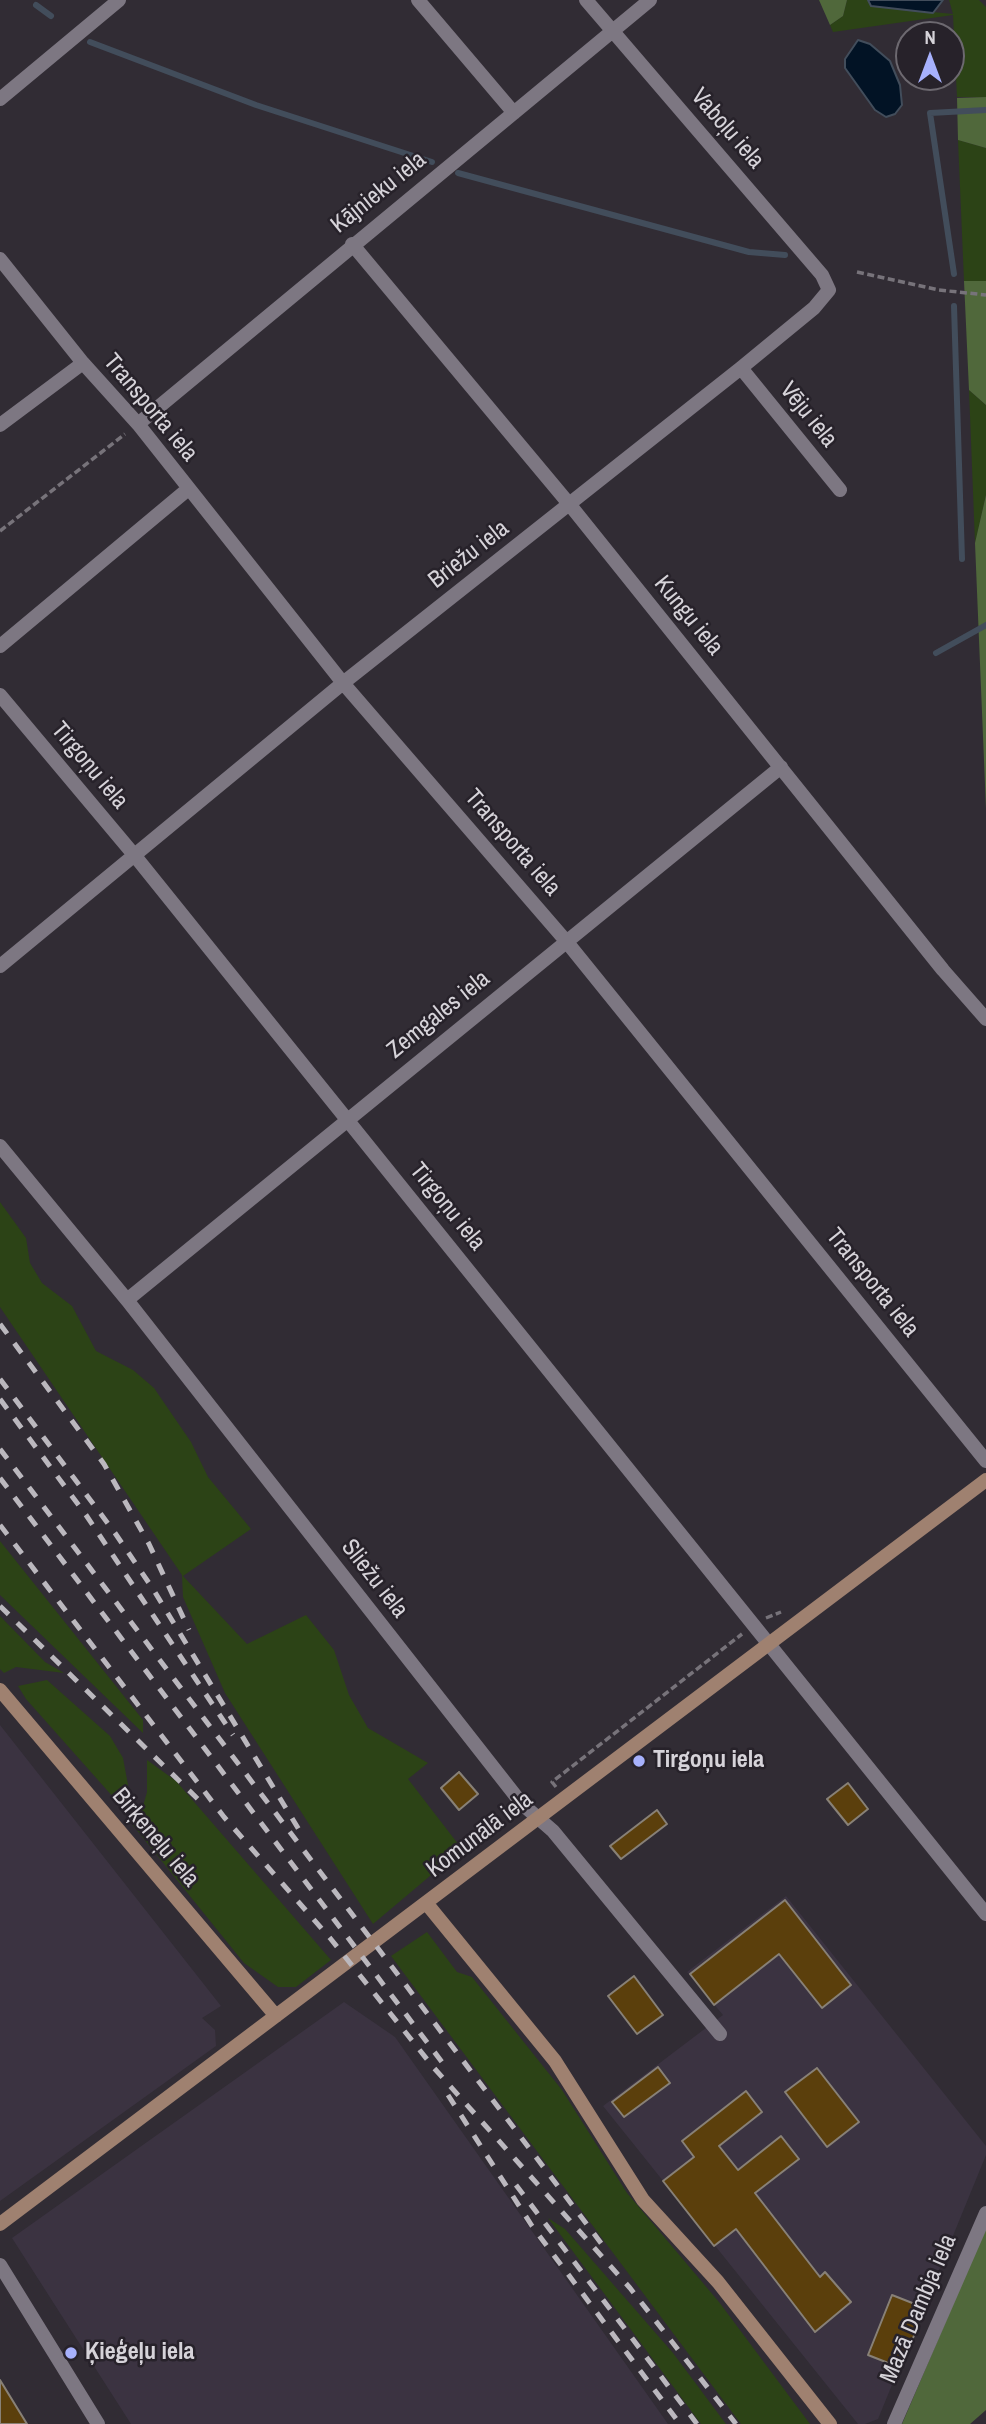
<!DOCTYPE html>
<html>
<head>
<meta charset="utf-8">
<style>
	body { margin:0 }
	#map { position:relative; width:986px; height:2424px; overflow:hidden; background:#312c34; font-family:"Archivo Narrow",sans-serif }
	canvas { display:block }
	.north { position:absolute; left:895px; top:21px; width:70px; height:70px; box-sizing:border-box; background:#27222a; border:2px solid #6d6970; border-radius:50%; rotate:0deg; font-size:19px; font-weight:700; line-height:28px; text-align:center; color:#d6d3d9 }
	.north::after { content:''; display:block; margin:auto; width:24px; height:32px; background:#a7b1fc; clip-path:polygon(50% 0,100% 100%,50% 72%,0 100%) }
</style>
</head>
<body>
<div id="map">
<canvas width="986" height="2424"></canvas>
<div class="north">N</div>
</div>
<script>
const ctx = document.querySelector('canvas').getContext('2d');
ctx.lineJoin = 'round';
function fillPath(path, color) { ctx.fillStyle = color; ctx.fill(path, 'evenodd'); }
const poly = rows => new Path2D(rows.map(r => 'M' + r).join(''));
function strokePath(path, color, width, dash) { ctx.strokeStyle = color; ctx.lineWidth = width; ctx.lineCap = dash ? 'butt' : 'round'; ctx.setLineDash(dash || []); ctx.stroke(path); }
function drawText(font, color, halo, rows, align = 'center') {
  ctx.font = font + ' "Archivo Narrow",sans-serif'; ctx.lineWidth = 5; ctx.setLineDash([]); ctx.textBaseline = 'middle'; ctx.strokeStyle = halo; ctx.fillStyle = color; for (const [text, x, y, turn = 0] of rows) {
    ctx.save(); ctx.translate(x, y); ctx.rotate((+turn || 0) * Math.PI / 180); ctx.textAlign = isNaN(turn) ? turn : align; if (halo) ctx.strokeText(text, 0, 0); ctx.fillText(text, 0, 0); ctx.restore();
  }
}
fillPath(poly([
	[0,1725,221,2006,202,2018,215,2030,216,2046,0,2201],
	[786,1896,986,2146,986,2155,878,2419,865,2424,858,2424,603,2106,723,2015,687,1972],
	[344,2002,395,2037,668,2424,131,2424,12,2238]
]), '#3b3341');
fillPath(poly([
	[847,0,868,0,871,6,953,14,949,0,979,0,986,7,986,97,957,97,953,15,833,32,830,25,843,16],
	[958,140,986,148,986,281,964,281],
	[969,390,986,405,986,495,975,543],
	[0,1202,26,1238,30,1263,42,1283,72,1306,96,1351,133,1370,154,1388,191,1442,208,1477,251,1529,183,1576,247,1644,306,1615,334,1650,349,1695,368,1728,428,1763,408,1779,462,1849,373,1924,225,1693,183,1597,182,1575,0,1307],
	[0,1541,143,1720,143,1733,0,1595],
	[0,1616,45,1662,64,1673,16,1667,4,1673,0,1669],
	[47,1680,110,1736,123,1758,128,1785,122,1807,26,1699,18,1686],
	[147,1760,176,1781,331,1960,296,1987,278,1987,244,1963,131,1823,143,1806,147,1792],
	[427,1932,457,1972,472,1977,562,2090,627,2193,719,2302,810,2424,741,2424,391,1956],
	[548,2218,565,2229,673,2353,726,2424,701,2424]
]), '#2c4316');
fillPath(poly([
	[819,0,847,0,843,16,830,25],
	[986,97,986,148,958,140,957,98],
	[964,281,986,281,986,405,969,390],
	[986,495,986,809,975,543],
	[986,2227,986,2410,970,2424,902,2424]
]), '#50683b');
const water = poly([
	[868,0,943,0,933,13,871,6,868,0],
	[858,40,870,44,890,61,900,85,902,105,895,114,886,117,875,110,845,68,845,59,858,40]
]);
fillPath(water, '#021325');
strokePath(water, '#424d5b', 2);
strokePath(poly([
	[36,5,51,16],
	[90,42,256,105,432,162],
	[458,173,749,252,785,255],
	[954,274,930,113,986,110],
	[954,306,962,559],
	[936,653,986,625]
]), '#424d5b', 6);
const building = poly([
	[459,1772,478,1794,459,1810,441,1788,459,1772],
	[848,1783,868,1809,848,1825,827,1799,848,1783],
	[657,1810,667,1824,621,1859,610,1846,657,1810],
	[785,1900,851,1985,822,2008,779,1954,714,2005,690,1974,785,1900],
	[634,1976,663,2015,637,2034,608,1996,634,1976],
	[658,2067,670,2083,624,2117,612,2102,658,2067],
	[817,2068,859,2122,827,2147,785,2092,817,2068],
	[746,2091,762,2112,719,2146,738,2170,781,2136,799,2159,755,2193,820,2277,825,2272,851,2302,815,2332,736,2229,714,2246,663,2181,694,2157,682,2141,746,2091],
	[892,2295,925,2308,901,2368,868,2355,892,2295],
	[0,2380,27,2424,0,2424,0,2380]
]);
fillPath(building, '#5b3f0c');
strokePath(building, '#888177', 2);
strokePath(poly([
	[857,272,939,290,986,295],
	[0,531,125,434],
	[766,1618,781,1612],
	[556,1787,552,1782,742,1634]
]), '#77737a', 3.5, [7, 3.5]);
strokePath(poly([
	[418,0,514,113],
	[0,99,119,0],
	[352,244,570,505,943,970,986,1019],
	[0,259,83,363,138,424,343,683,566,941,986,1461],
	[741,368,840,490],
	[138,424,650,0],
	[0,425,83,363],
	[0,646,187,490],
	[0,695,135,856,986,1914],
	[0,966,343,683,741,368,814,308,829,290,822,275,586,0],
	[0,1146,127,1300,522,1804,553,1831,720,2034],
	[127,1300,781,767],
	[0,2265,98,2424],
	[894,2424,986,2213]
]), '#7d7782', 14);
strokePath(poly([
	[0,1690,276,2016],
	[427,1904,555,2061,643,2200,718,2282,830,2424],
	[0,2224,986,1480]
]), '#9f8170', 14);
strokePath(poly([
	[0,1324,104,1464,149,1544,189,1630],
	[0,1379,115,1533,153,1589,301,1833],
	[0,1399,86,1515,233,1735],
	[0,1449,604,2247],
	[0,1478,448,2070],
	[0,1525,224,1817,330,1938,434,2068,630,2288,736,2424],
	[0,1606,205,1806],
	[448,2095,532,2226,680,2424],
	[516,2185,697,2424]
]), '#bbb8be', 5, [12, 12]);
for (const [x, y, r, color] of [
	[639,1761,7,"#a7b1fc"],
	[71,2353,7,"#a7b1fc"]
]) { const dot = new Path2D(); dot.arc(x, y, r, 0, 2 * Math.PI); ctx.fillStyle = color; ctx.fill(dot); strokePath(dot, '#27222a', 2.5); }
drawText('24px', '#d6d3d9', '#27222a', [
	["Vaboļu iela",727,129,49],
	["Kājnieku iela",379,193,-39],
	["Transporta iela",150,408,50],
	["Vēju iela",808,415,51],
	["Briežu iela",469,555,-38],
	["Kungu iela",688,616,51],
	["Tirgoņu iela",89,766,50],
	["Transporta iela",512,843,49],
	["Zemgales iela",439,1015,-39],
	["Tirgoņu iela",447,1207,51],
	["Transporta iela",872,1283,51],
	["Sliežu iela",374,1579,52],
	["Komunālā iela",480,1835,-37],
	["Birķeneļu iela",155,1838,50],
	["Mazā Dambja iela",919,2309,-67]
]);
drawText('bold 24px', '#d6d3d9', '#27222a', [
	["Tirgoņu iela",653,1761],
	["Ķieģeļu iela",85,2353]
], 'left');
</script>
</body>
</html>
